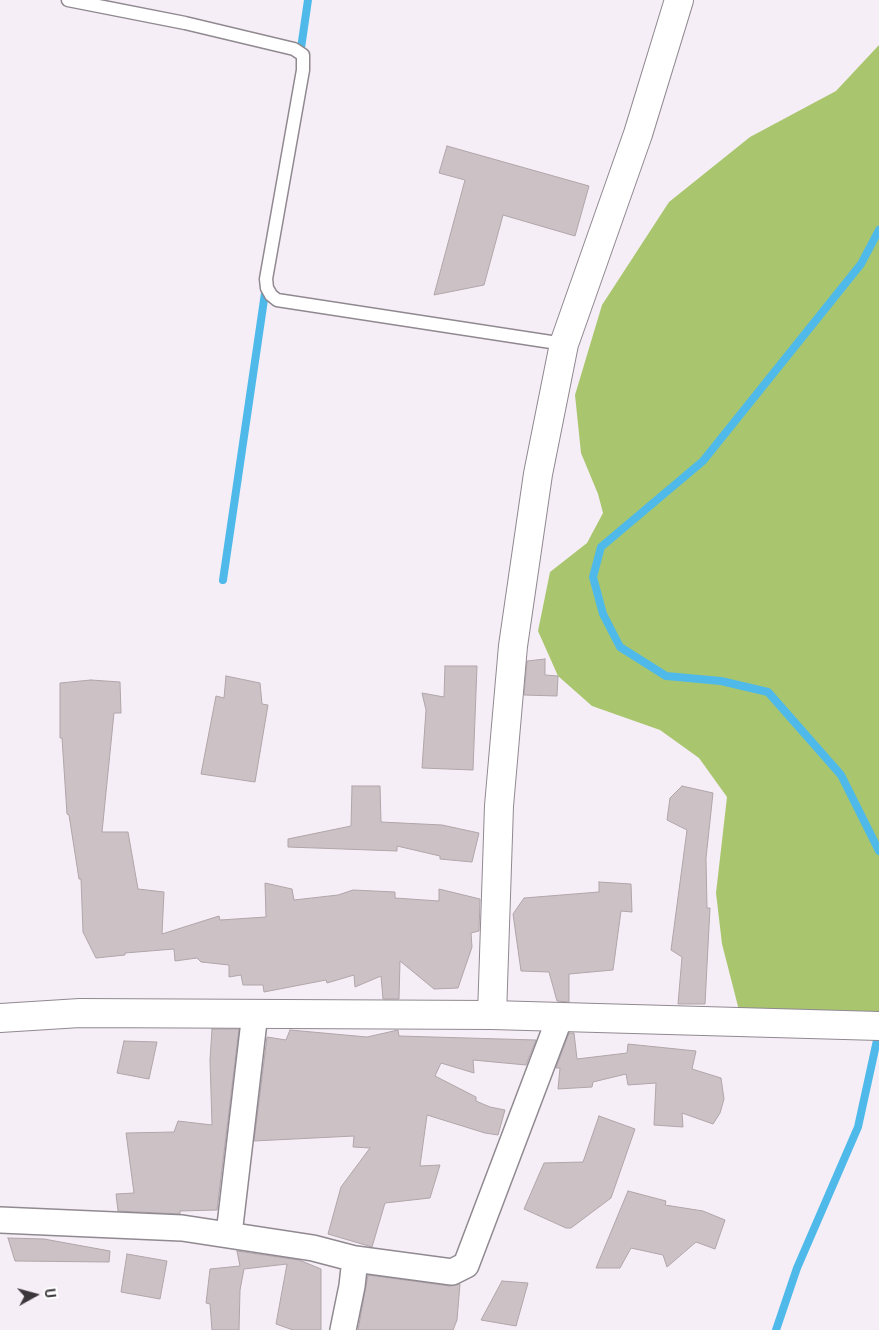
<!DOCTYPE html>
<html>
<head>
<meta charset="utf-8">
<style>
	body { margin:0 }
	#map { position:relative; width:879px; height:1330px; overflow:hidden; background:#f6eef6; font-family:Roboto,sans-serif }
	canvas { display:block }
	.north { position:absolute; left:10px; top:1270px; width:50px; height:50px; -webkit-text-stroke:4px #fefefe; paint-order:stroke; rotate:83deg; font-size:14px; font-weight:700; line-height:20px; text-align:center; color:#3a363a }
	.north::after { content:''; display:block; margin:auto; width:18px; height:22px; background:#3a363a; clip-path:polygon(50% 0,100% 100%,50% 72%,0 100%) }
</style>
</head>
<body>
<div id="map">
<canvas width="879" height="1330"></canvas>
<div class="north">U</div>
</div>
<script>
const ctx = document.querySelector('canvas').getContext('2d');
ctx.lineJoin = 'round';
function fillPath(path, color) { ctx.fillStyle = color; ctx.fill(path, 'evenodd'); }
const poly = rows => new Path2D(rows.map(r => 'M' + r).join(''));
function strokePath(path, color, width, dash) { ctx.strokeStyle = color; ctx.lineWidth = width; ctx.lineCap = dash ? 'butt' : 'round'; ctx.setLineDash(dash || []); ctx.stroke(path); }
fillPath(poly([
	[879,45,879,1026,742,1022,722,944,716,893,727,797,699,758,660,730,592,706,558,676,538,631,550,572,587,543,603,513,598,494,581,453,575,395,602,305,669,202,750,137,836,91]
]), '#a9c66e');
strokePath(poly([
	[300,55,308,0],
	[879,230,861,264,703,461,601,547,593,577,603,614,620,647,666,676,721,681,768,692,841,775,879,851],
	[223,580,266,286],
	[776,1330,797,1268,858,1127,879,1031]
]), '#4fbaea', 8);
const building = poly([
	[447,146,589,186,575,236,503,215,484,285,434,295,465,180,439,173,447,146],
	[545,659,545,675,558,676,557,696,524,695,527,661,545,659],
	[445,666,477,666,473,770,422,768,426,710,422,693,444,697,445,666],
	[226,676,260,683,262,704,268,705,255,782,201,774,216,696,224,698,226,676],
	[91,680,120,682,121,713,114,713,102,832,128,832,138,889,164,892,162,934,219,916,220,920,266,917,265,883,292,889,294,900,338,895,353,890,395,892,395,898,439,901,439,889,480,899,479,931,471,933,472,947,458,988,434,989,400,961,399,999,383,999,381,976,355,987,354,975,327,983,326,980,264,992,263,985,243,985,241,975,229,977,229,965,201,962,197,958,175,961,174,949,125,953,125,955,96,958,83,932,81,879,79,879,69,815,67,814,62,738,60,738,60,683,91,680],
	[352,786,380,786,381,822,442,825,479,833,472,862,440,859,440,856,397,846,397,851,288,847,288,839,351,826,352,786],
	[682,786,713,793,706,858,707,908,710,908,705,1004,678,1004,682,957,671,950,687,830,667,820,670,798,682,786],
	[599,882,631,884,632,912,621,911,613,970,569,974,569,1002,557,1001,549,972,521,971,513,914,524,898,599,892,599,882],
	[212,1029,239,1029,217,1210,180,1211,180,1214,118,1211,116,1194,134,1193,126,1133,174,1132,178,1121,212,1125,210,1060,212,1029],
	[290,1030,367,1037,398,1030,399,1036,536,1040,526,1065,473,1060,474,1073,441,1063,435,1076,476,1097,476,1101,490,1107,505,1110,498,1135,485,1133,427,1115,420,1166,440,1165,430,1198,385,1203,372,1247,328,1234,341,1187,370,1148,353,1147,354,1136,254,1141,267,1037,286,1040,290,1030],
	[569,1033,574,1033,577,1059,627,1053,628,1044,696,1051,692,1069,721,1078,724,1099,720,1113,713,1124,682,1113,683,1127,654,1125,656,1083,628,1085,626,1074,593,1082,592,1087,558,1089,560,1068,556,1068,569,1033],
	[124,1041,157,1042,149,1079,117,1073,124,1041],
	[599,1116,635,1129,611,1198,571,1228,566,1228,524,1209,544,1163,583,1162,599,1116],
	[628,1191,666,1201,665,1205,703,1211,725,1220,715,1249,696,1242,667,1267,663,1255,631,1248,620,1268,596,1268,628,1191],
	[8,1238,44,1239,110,1251,109,1262,15,1261,8,1238],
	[237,1251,299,1260,321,1269,321,1330,293,1330,276,1324,287,1264,244,1269,240,1290,239,1330,212,1330,210,1304,206,1303,210,1269,240,1266,237,1251],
	[127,1254,167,1261,160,1299,121,1292,127,1254],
	[368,1275,450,1286,460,1284,457,1320,453,1330,358,1330,368,1275],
	[502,1281,528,1283,516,1326,481,1320,502,1281]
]);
fillPath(building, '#ccc1c5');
strokePath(building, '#b0a5a9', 1);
const service = poly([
	[68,0,185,23,294,49,303,55,303,70,266,279,267,288,271,295,277,300,564,344]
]);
const minor = poly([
	[0,1220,182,1228,313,1248,355,1259,352,1286,343,1330],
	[229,1234,255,1013],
	[355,1259,452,1272,466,1265,560,1017]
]);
const tertiary = poly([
	[492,1015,499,806,513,646,538,474,564,344,638,134,679,0]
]);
const primary = poly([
	[0,1018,80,1013,492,1015,879,1026]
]);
strokePath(service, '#908990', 15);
strokePath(minor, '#908990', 28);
strokePath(tertiary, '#908990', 30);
strokePath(primary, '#908990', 30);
strokePath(service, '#fff', 12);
strokePath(minor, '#fff', 25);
strokePath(tertiary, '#fff', 28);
strokePath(primary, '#fff', 28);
</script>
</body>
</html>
